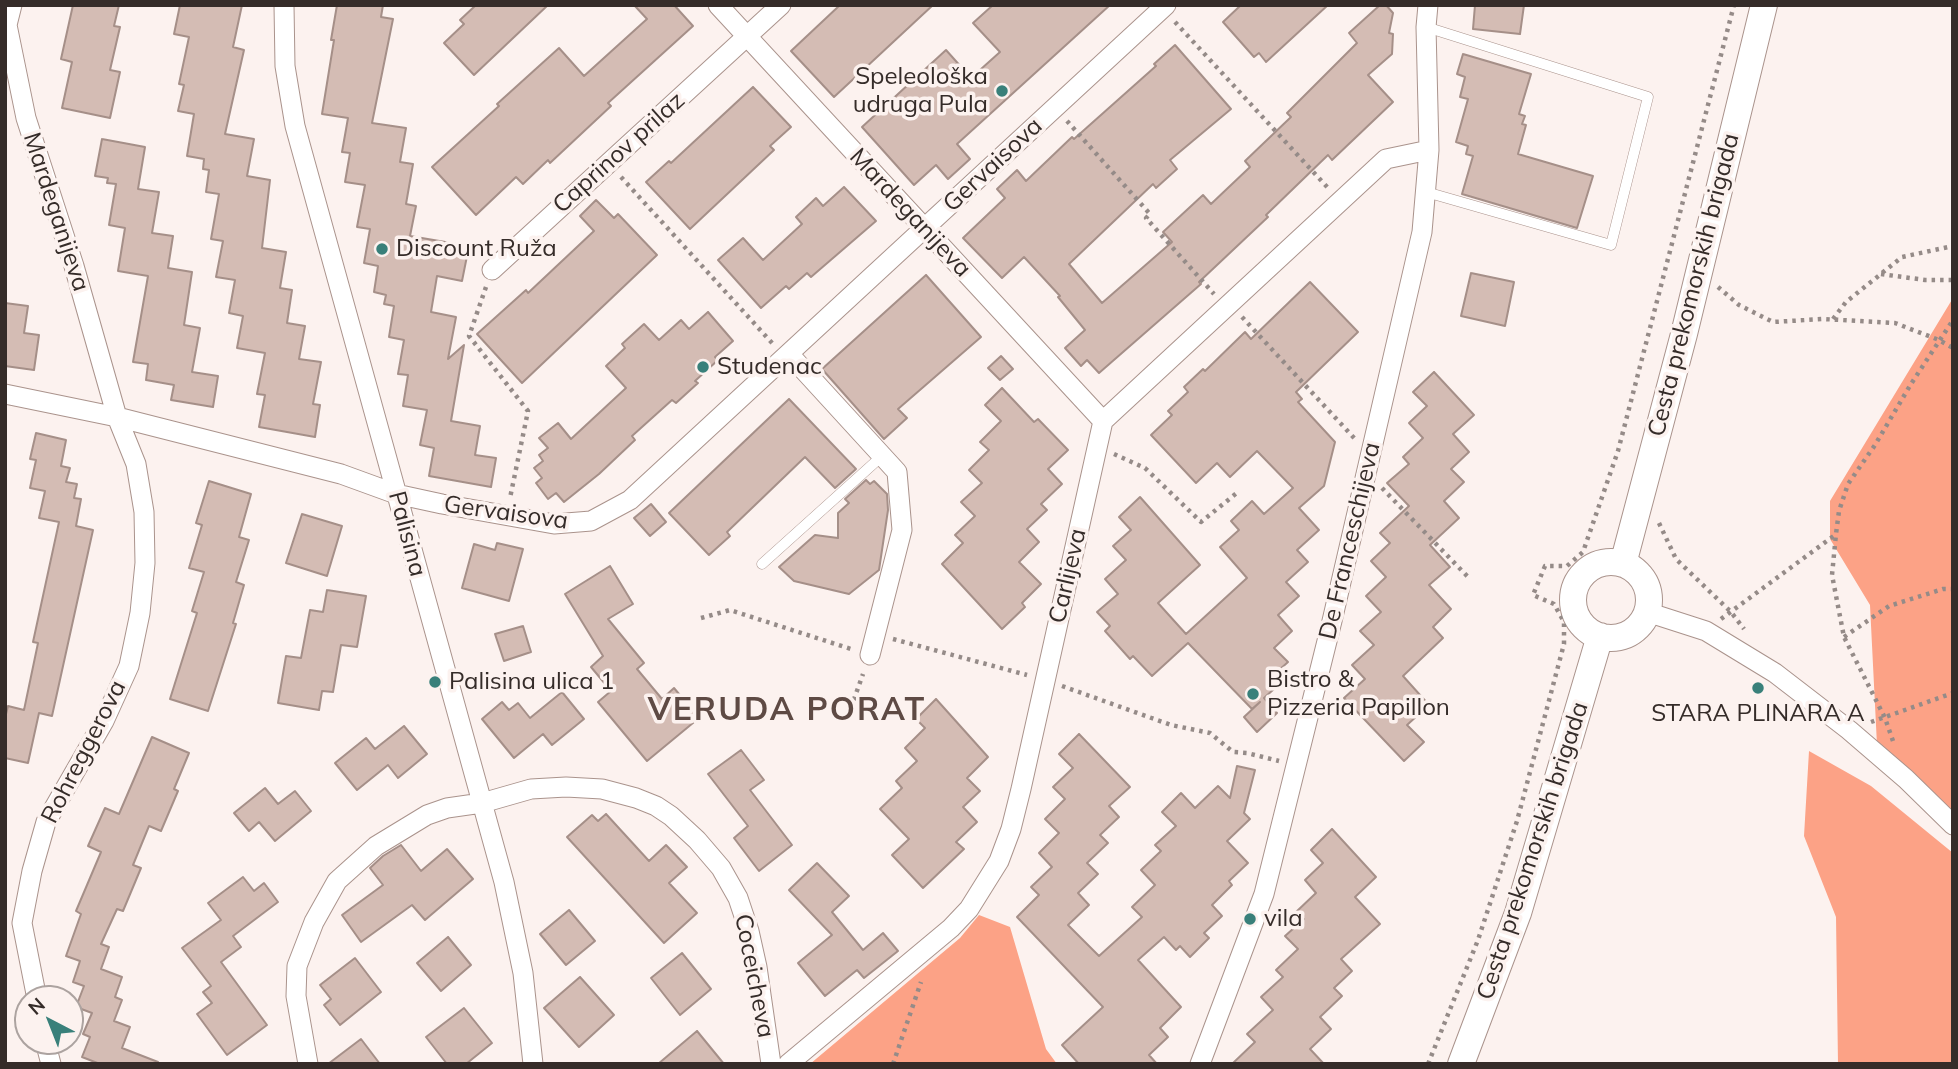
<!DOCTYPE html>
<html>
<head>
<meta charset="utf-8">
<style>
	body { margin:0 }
	#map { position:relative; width:1958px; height:1069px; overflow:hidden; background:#fcf2ef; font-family:Mulish,sans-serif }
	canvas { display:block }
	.frame { position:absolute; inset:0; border:7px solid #352c29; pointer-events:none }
	.north { position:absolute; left:14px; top:985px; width:70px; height:70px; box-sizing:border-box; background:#fcf2ef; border:2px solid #aca3a0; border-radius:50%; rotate:318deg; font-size:19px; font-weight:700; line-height:28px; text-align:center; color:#352c29 }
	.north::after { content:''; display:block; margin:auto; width:24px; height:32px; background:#39807a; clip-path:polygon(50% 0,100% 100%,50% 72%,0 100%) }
</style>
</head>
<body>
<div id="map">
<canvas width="1958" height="1069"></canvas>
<div class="frame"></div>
<div class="north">N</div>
</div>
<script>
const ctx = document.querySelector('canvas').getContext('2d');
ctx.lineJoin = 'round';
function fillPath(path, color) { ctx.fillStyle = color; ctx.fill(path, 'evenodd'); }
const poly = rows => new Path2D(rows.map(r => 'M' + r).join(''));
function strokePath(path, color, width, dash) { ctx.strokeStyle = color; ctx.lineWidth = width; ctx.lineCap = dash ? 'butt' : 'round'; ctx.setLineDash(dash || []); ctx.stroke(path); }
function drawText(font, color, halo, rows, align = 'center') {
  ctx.font = font + ' Mulish,sans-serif'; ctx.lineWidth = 7; ctx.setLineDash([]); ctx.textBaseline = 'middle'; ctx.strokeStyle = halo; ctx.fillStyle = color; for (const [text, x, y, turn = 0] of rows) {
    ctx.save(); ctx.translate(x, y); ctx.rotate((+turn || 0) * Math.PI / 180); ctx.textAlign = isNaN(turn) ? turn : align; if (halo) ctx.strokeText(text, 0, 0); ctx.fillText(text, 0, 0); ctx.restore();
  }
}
fillPath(poly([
	[1953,298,1953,812,1877,745,1870,605,1830,539,1830,501],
	[1809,751,1871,786,1953,853,1953,1064,1838,1064,1836,917,1804,836],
	[979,915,1010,927,1046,1049,1057,1064,810,1064,960,938]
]), '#fca286');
const building = poly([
	[73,5,119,5,114,26,120,27,110,70,120,72,110,118,62,108,72,62,61,59,73,5],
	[180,5,242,5,233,47,244,50,225,134,254,139,247,176,270,180,262,248,286,252,280,288,292,290,287,323,305,326,299,359,321,362,313,404,320,405,315,437,259,427,265,395,257,394,265,353,237,348,243,316,229,313,235,280,216,277,223,241,211,239,219,194,206,192,209,170,203,169,204,159,187,156,194,114,178,111,184,85,179,84,189,37,174,34,180,5],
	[337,5,383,5,381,17,393,19,372,123,406,128,400,162,413,164,406,204,416,206,410,236,469,246,462,281,437,276,431,312,456,317,448,359,464,345,451,421,480,426,475,455,496,458,491,487,429,476,434,448,420,445,427,410,403,406,408,375,398,374,404,340,389,337,394,306,384,304,386,295,374,292,378,266,364,263,370,229,357,227,365,185,345,182,350,153,342,152,348,118,322,114,334,40,331,40,337,5],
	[476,5,548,5,474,75,444,43,464,24,460,20,476,5],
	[634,5,674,5,693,26,608,103,611,106,550,163,548,160,523,184,516,177,476,215,432,167,499,106,497,104,559,48,584,76,647,19,634,5],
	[840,5,933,5,834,97,791,51,840,5],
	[993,5,1110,5,957,144,970,159,948,179,936,165,914,185,862,127,946,50,971,78,1000,52,973,23,993,5],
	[1241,5,1328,5,1266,62,1259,53,1254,57,1223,22,1241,5],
	[1380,5,1386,5,1393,13,1389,33,1393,34,1392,54,1368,75,1393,102,1332,160,1328,155,1266,215,1268,217,1199,282,1201,284,1099,373,1087,360,1081,366,1065,348,1085,330,1058,297,1060,296,1024,257,1002,278,963,238,1005,198,997,189,1017,170,1026,181,1072,137,1074,139,1156,66,1154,64,1175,45,1231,109,1170,160,1177,169,1156,188,1153,184,1069,264,1102,303,1172,242,1163,232,1203,195,1211,204,1250,167,1245,161,1291,117,1287,113,1357,43,1349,33,1380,5],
	[1475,5,1524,5,1520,34,1473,29,1475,5],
	[1463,54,1531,74,1519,114,1525,116,1522,124,1526,125,1518,154,1593,176,1577,228,1462,194,1473,156,1466,154,1468,146,1456,142,1468,99,1460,97,1465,77,1457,74,1463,54],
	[753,87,791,127,770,146,774,150,690,229,646,182,669,161,671,163,753,87],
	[102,139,145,147,138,189,159,192,152,233,173,236,168,268,192,272,184,325,200,328,192,372,218,376,213,407,171,400,174,385,146,380,148,364,133,362,148,276,118,271,125,228,109,225,116,184,107,183,108,178,95,176,102,139],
	[844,187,876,221,811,277,807,273,789,289,786,286,761,308,718,260,743,238,763,260,802,224,796,217,816,198,823,206,844,187],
	[596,200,614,218,618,214,657,255,522,383,477,334,526,290,528,293,594,231,580,216,596,200],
	[1471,273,1514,282,1505,326,1461,316,1471,273],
	[926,275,981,337,898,409,907,418,884,439,822,369,926,275],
	[1310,282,1358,332,1296,392,1302,399,1298,402,1335,442,1324,486,1299,508,1319,530,1297,550,1308,562,1286,582,1299,596,1278,615,1292,631,1274,648,1288,662,1267,681,1274,689,1264,698,1277,713,1257,732,1244,717,1260,702,1252,709,1188,643,1152,676,1133,656,1130,659,1105,631,1110,626,1097,612,1118,594,1105,579,1126,560,1113,546,1131,530,1119,517,1140,497,1200,565,1158,603,1186,634,1247,578,1220,547,1239,530,1231,521,1252,501,1264,514,1293,488,1257,451,1230,477,1217,463,1196,483,1151,435,1172,415,1168,411,1188,392,1184,387,1203,369,1205,371,1245,332,1251,339,1310,282],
	[5,303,28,306,24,333,39,335,34,370,5,366,5,303],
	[708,312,733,341,715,357,718,360,695,381,698,383,676,403,672,400,632,436,635,440,599,474,564,502,556,493,548,499,536,483,542,478,534,468,543,461,539,455,548,448,539,438,558,423,571,439,626,388,606,366,625,348,622,344,644,324,659,340,681,320,689,329,708,312],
	[1001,356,1013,369,1000,380,988,368,1001,356],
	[1434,372,1474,415,1453,434,1469,452,1451,469,1464,482,1444,501,1459,518,1430,545,1450,567,1429,585,1451,609,1433,627,1443,638,1403,676,1429,705,1407,725,1424,742,1404,761,1344,698,1365,679,1352,665,1374,645,1360,631,1381,612,1366,596,1386,577,1371,561,1390,543,1380,533,1409,506,1387,483,1409,464,1403,457,1423,438,1409,423,1427,406,1413,392,1434,372],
	[1002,388,1034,422,1038,419,1068,450,1048,469,1062,484,1041,504,1047,510,1027,529,1039,542,1019,562,1041,584,1022,603,1025,607,1002,629,942,564,963,543,955,535,975,516,961,502,982,483,969,470,989,450,980,442,1001,421,985,405,1002,388],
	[789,399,856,469,835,488,805,457,727,532,730,536,709,555,669,513,789,399],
	[36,433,66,440,61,466,70,468,66,482,77,484,74,498,81,499,76,526,93,530,52,716,39,713,28,763,5,758,5,718,8,706,24,710,38,643,33,642,59,522,39,518,45,491,30,488,36,460,30,459,36,433],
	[866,480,870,484,874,481,887,494,888,510,879,570,849,594,794,581,779,567,815,535,838,538,838,513,849,503,845,499,866,480],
	[209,481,251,494,239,537,249,540,236,582,244,585,233,623,236,624,208,711,170,699,197,613,192,611,204,572,189,568,202,525,196,523,209,481],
	[651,504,666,522,650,536,634,518,651,504],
	[302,514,342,526,327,576,286,563,302,514],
	[497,543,523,549,509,601,462,588,474,544,495,550,497,543],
	[610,566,633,604,608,619,644,663,637,669,662,699,674,688,699,718,647,761,598,702,611,691,591,667,603,656,565,594,610,566],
	[327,590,366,596,357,647,341,645,333,692,322,691,319,710,278,703,286,656,301,658,310,610,323,612,327,590],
	[523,626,531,652,504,661,495,634,523,626],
	[562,692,584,719,552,745,543,734,514,758,482,719,502,702,509,710,518,703,530,718,562,692],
	[936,699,988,757,967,778,980,791,963,807,977,822,956,842,964,849,923,888,892,855,909,839,880,809,902,788,896,781,917,761,905,748,925,728,916,719,936,699],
	[404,726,427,754,398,778,388,765,357,790,335,763,366,738,375,749,404,726],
	[1079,734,1130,787,1109,806,1119,817,1100,835,1108,843,1087,863,1098,874,1078,893,1089,905,1068,925,1099,956,1142,917,1132,907,1155,885,1141,870,1161,851,1155,845,1176,826,1162,812,1181,793,1195,808,1218,786,1230,798,1237,766,1255,770,1244,813,1250,819,1227,841,1248,863,1229,881,1232,885,1212,905,1222,916,1204,933,1209,938,1190,957,1180,946,1176,950,1164,937,1138,960,1181,1007,1160,1028,1168,1037,1149,1055,1157,1064,1079,1064,1062,1045,1103,1007,1017,917,1039,895,1031,887,1052,867,1039,853,1059,833,1045,819,1065,799,1053,787,1073,768,1059,754,1079,734],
	[152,737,189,753,174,789,178,791,161,831,149,826,133,865,141,868,123,911,117,909,101,944,109,947,101,969,122,977,115,997,122,1000,114,1021,130,1027,122,1048,158,1062,158,1064,100,1064,82,1057,90,1037,83,1034,92,1013,76,1007,84,986,73,982,80,961,66,956,81,914,76,911,101,852,88,846,105,808,119,814,152,737],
	[741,750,764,780,750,790,792,845,759,871,734,838,748,826,708,774,741,750],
	[265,788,278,804,295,791,311,811,275,841,259,822,249,831,234,813,265,788],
	[606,814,649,861,666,845,687,867,669,883,697,913,664,943,567,837,592,815,598,821,606,814],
	[1332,829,1376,877,1355,897,1380,924,1341,959,1352,971,1334,988,1342,996,1320,1017,1331,1029,1310,1049,1324,1064,1232,1064,1255,1042,1247,1034,1273,1010,1261,997,1283,977,1276,970,1298,949,1285,936,1304,919,1296,912,1316,893,1305,880,1323,863,1311,850,1332,829],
	[401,845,421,871,447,849,473,879,425,920,412,905,361,942,342,915,383,885,370,868,383,856,401,845],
	[817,863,849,896,832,912,863,950,883,933,898,951,864,978,857,970,825,996,798,963,832,935,789,890,817,863],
	[243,877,254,891,264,883,278,902,233,936,241,947,221,962,267,1025,227,1055,197,1014,212,1003,203,992,211,986,182,948,221,920,208,903,243,877],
	[569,910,595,941,566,965,540,934,569,910],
	[448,937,471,965,441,991,417,963,448,937],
	[682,953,711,989,680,1015,651,978,682,953],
	[355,958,381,992,340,1025,324,1005,331,999,320,985,355,958],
	[580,977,614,1015,579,1047,544,1008,580,977],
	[464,1008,492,1043,466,1064,447,1064,426,1037,464,1008],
	[697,1031,724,1064,658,1064,697,1031],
	[361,1039,380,1064,328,1064,361,1039]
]);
fillPath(building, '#d4bcb4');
strokePath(building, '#a58f88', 2);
const service = poly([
	[1426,27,1648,97,1611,245,1426,192],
	[762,564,882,456]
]);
const minor = poly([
	[12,5,7,25,26,118,74,266,117,417,136,464,144,512,145,563,140,613,129,666,104,721,46,822,32,871,22,923,37,999],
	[284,5,285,66,295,126,504,882,523,973,533,1064],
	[718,5,1103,421],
	[492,270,781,5],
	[789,354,897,472,902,530,870,655],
	[5,394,117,417,341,474,396,494,442,504,554,524,591,521,630,500,1166,5],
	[1647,612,1706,631,1775,673,1849,730,1906,779,1953,825],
	[45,1041,51,1064],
	[308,1064,296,996,297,966,314,922,337,881,376,846,427,815,447,808,482,803,531,789,566,787,602,789,636,798,656,806,671,816,697,840,721,868,738,898,749,931,757,967,771,1064],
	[788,1064,951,928,969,909,999,861,1011,829,1021,789,1103,421,1386,159,1429,150],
	[1200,1064,1264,894,1332,621,1422,232,1429,150,1426,27,1428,5]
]);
const secondary = poly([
	'1573 600a38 38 0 1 1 76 0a38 38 0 1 1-76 0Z',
	[1623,564,1684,334,1764,5],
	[1461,1064,1518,913,1600,636]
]);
strokePath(service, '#aa938c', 11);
strokePath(minor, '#aa938c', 21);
strokePath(secondary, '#aa938c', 28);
strokePath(poly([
	[1175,22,1328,188],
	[1067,121,1150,214,1146,218,1214,294],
	[621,177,773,344],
	[1881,274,1925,280,1953,280],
	[486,287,469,336,528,411,510,498],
	[1718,287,1739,305,1773,322,1823,319,1895,323,1939,340,1953,348],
	[1242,317,1355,439],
	[1833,319,1846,302,1902,257,1953,246],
	[1114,454,1145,468,1201,522,1238,492],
	[1382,488,1469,578],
	[1659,523,1676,559,1731,612,1744,629],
	[701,618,730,610,851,649],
	[1721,619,1835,535],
	[1844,637,1889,606,1943,589,1953,589],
	[893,639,1027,675],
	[1062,686,1171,725,1210,733,1233,752,1247,753,1279,761],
	[848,716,863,674],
	[1871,722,1953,693],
	[1893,741,1885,718,1844,637,1832,575,1836,534,1839,511,1848,484,1875,445,1911,384,1953,320],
	[893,1064,921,982],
	[1428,1064,1478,940,1517,821,1564,644,1564,622,1554,604,1533,595,1545,566,1567,566,1583,552,1618,451,1734,5]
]), '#958b88', 4.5, [3.5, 5]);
strokePath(service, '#fff', 10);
strokePath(minor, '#fff', 19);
strokePath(secondary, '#fff', 26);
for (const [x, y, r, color] of [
	[1002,91,7,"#39807a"],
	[382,249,7,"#39807a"],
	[703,367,7,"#39807a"],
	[435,682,7,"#39807a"],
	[1758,688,7,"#39807a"],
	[1253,694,7,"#39807a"],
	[1250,919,7,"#39807a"]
]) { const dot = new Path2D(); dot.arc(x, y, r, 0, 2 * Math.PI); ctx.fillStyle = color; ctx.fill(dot); strokePath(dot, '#fcf2ef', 2.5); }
drawText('24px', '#352c29', '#fcf2ef', [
	["Speleološka",988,77,"right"],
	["udruga Pula",988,105,"right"],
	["Discount Ruža",396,249],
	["Studenac",717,367],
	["Bistro &",1267,680],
	["Pizzeria Papillon",1267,708],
	["Palisina ulica 1",449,682],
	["STARA PLINARA A",1758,714,"center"],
	["vila",1264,919]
], 'left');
drawText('24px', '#352c29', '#fcf2ef', [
	["Caprinov prilaz",619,153,-42],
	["Gervaisova",993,165,-43],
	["Mardeganijeva",56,212,72],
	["Mardeganijeva",910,213,47],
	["Cesta prekomorskih brigada",1694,285,-76],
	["Gervaisova",506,513,8],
	["Palisina",407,534,75],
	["De Franceschijeva",1350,541,-77],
	["Carlijeva",1068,576,-77],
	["Rohreggerova",84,752,-63],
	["Cesta prekomorskih brigada",1533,851,-72],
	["Coceicheva",754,976,79]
]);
ctx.letterSpacing = '2px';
drawText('bold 32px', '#5e4a44', '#fcf2ef', [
	["VERUDA PORAT",787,710]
]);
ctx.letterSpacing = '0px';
</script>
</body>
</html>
